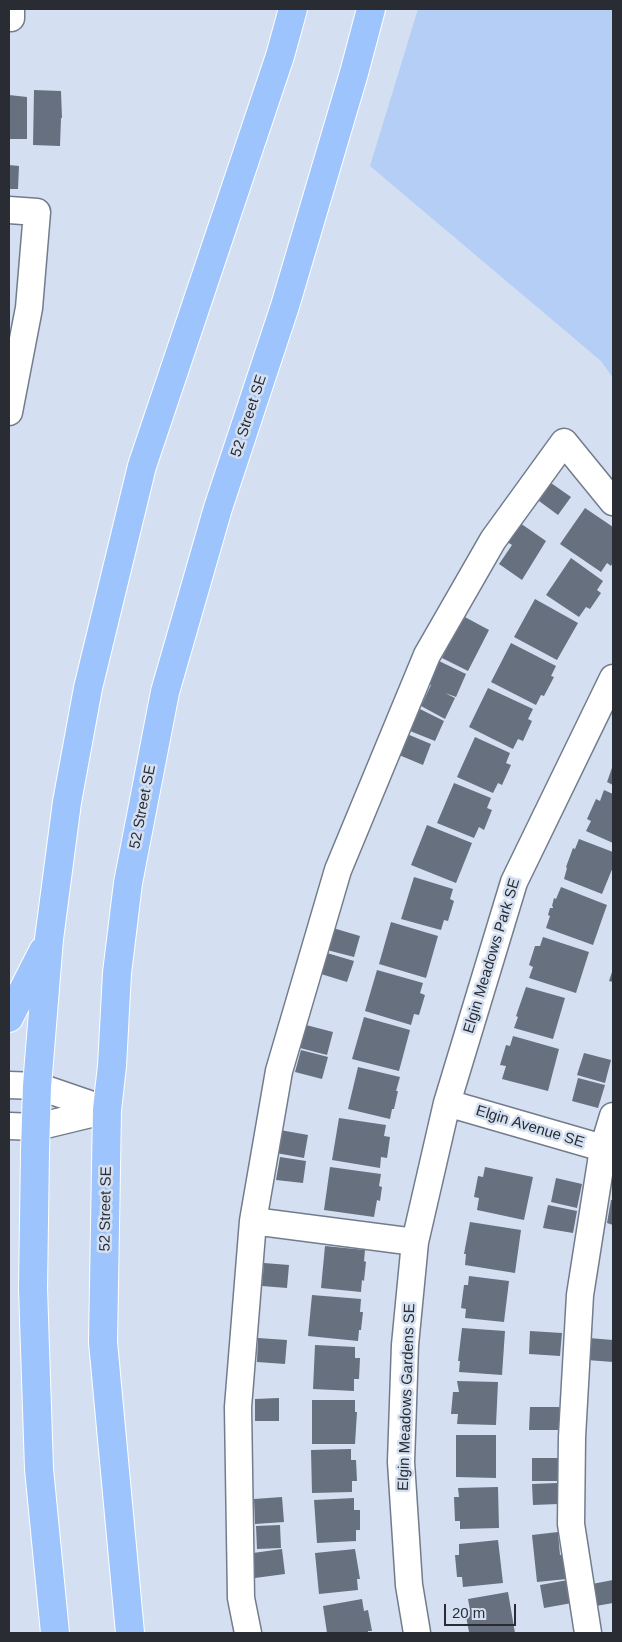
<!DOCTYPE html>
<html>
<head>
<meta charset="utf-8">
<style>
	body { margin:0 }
	#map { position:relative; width:622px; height:1642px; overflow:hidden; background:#d4e0f1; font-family:Helvetica,sans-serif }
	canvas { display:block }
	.frame { position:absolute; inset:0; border:10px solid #292d33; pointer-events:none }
	.scale { position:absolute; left:444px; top:1604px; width:72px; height:22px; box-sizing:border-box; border:2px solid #292d33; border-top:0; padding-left:6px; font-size:15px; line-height:18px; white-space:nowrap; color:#292d33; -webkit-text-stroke:4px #d4e0f1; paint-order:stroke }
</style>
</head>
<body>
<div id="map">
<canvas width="622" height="1642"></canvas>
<div class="frame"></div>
<div class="scale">20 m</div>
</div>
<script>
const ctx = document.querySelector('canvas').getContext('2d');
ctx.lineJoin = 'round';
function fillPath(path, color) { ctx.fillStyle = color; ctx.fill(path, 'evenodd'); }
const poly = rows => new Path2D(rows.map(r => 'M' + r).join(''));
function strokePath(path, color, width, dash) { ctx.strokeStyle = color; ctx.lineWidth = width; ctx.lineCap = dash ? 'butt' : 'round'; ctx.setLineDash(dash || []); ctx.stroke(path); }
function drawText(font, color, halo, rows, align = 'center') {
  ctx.font = font + ' Helvetica,sans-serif'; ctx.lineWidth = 5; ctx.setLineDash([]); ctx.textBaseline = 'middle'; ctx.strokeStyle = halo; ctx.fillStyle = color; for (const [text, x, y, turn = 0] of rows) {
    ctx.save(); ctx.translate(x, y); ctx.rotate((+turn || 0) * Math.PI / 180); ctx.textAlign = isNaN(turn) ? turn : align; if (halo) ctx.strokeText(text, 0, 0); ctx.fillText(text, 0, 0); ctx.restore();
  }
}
fillPath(poly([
	[418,9,613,9,613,378,601,361,370,166]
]), '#b4cef6');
fillPath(poly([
	[34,90,61,91,62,118,61,118,60,146,33,145],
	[9,95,27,97,27,139,9,139],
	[9,165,19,166,18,189,9,189],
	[551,483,571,497,558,515,539,501],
	[585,508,613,527,613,562,611,566,607,563,601,572,560,544],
	[520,523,546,541,522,580,499,564,512,545,507,542],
	[571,558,603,581,597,590,601,593,590,609,586,607,579,617,546,595],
	[535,599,578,623,557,660,514,637],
	[463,616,489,630,468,671,442,658],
	[511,643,556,666,551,676,554,677,544,696,541,695,536,705,491,682],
	[439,661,466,674,456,697,445,693,455,698,445,719,421,706,431,685,428,684],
	[488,688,533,709,528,719,532,721,523,741,518,739,513,749,469,727],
	[420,709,444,721,435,741,410,731],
	[407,734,431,744,423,765,399,755],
	[475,737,510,753,506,763,511,765,502,785,498,783,493,793,457,777],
	[613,765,613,785,607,782],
	[454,783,491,798,487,808,492,810,484,830,479,827,474,838,437,823],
	[604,790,613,794,613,843,586,831,591,821,587,819,596,799,600,801],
	[427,825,472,843,456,883,411,865],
	[579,839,613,852,613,867,602,894,564,879,567,868,566,867,573,848,575,849],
	[414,877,453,889,450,899,454,901,448,921,444,920,441,930,401,919],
	[561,887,607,905,593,945,546,928,550,916,548,915,550,908,553,908,553,907,552,906,554,898,556,899],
	[391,922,438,936,426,978,379,964],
	[333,928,360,936,354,957,327,950],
	[543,937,589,952,576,993,529,978,533,967,529,965,535,946,540,946],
	[327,953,354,961,347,982,321,974],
	[613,969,613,982,609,981],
	[377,970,423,983,420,993,425,995,419,1015,414,1014,411,1025,365,1011],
	[526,987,565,998,553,1039,514,1028,518,1017,516,1016],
	[364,1017,410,1030,399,1071,352,1059],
	[306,1025,333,1032,327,1055,300,1048],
	[513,1036,559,1049,548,1091,502,1079,506,1066,500,1065,506,1045,510,1046],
	[301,1050,328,1057,322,1079,295,1072],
	[584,1053,611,1060,605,1083,577,1075],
	[358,1067,400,1077,396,1091,398,1091,394,1109,392,1109,390,1119,348,1109],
	[578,1078,605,1085,598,1108,572,1101],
	[339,1118,386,1125,384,1136,390,1137,387,1158,381,1157,380,1168,332,1160],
	[280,1130,308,1135,304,1158,276,1153],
	[280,1157,306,1161,303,1183,276,1180],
	[330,1167,381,1174,379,1186,382,1187,380,1201,377,1200,374,1217,324,1210],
	[485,1167,533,1177,524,1220,477,1210,479,1198,474,1197,478,1176,483,1177],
	[556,1178,582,1184,577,1208,551,1202],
	[611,1200,613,1200,613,1225,607,1223],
	[548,1205,577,1211,573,1233,543,1228],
	[470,1222,521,1230,515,1273,465,1265,466,1254,464,1254],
	[325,1246,365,1250,364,1261,366,1262,364,1281,362,1280,361,1292,321,1288],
	[264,1263,289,1265,287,1288,262,1286],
	[469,1276,509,1281,504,1322,465,1318,466,1309,461,1308,464,1285,468,1285],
	[312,1295,361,1299,360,1312,363,1312,361,1330,359,1330,358,1341,308,1336],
	[462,1328,505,1331,502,1375,459,1372,460,1361,458,1361],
	[530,1331,562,1333,560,1356,529,1354],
	[258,1338,287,1340,285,1364,257,1362],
	[589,1338,613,1340,613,1362,587,1360],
	[315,1345,355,1347,355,1358,360,1358,359,1379,354,1379,354,1391,313,1389],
	[457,1381,498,1382,496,1425,457,1424,458,1414,451,1414,453,1392,459,1392],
	[279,1398,279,1421,255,1421,255,1399],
	[312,1400,355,1400,355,1412,357,1412,355,1444,312,1444],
	[530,1407,559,1407,559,1430,529,1430],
	[456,1435,496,1435,496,1478,456,1477],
	[351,1449,351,1460,356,1460,357,1481,352,1481,352,1492,312,1493,311,1450],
	[532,1458,560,1458,560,1481,532,1481],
	[557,1483,558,1504,533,1505,532,1484],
	[498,1487,499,1528,460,1529,460,1521,455,1521,454,1497,459,1497,458,1488],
	[282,1497,284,1522,255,1524,254,1499],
	[354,1498,354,1510,360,1510,360,1530,356,1530,356,1541,317,1543,314,1500],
	[280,1525,281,1548,257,1549,256,1526],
	[558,1532,560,1555,564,1554,567,1579,537,1582,532,1535],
	[498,1540,503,1583,463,1587,462,1577,457,1577,455,1555,459,1555,459,1544],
	[282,1549,285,1574,255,1578,253,1553],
	[355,1549,360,1579,357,1579,358,1590,319,1594,315,1553],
	[568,1580,572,1603,544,1608,540,1585],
	[613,1580,613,1603,596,1606,592,1584],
	[508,1592,515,1633,469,1632,465,1611,470,1610,468,1599],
	[362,1599,364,1611,368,1610,372,1631,368,1631,368,1633,327,1633,323,1606]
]), '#66707f');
const minor = poly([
	[9,18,11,18,11,9],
	[9,210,37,212,29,308,9,412],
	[9,1085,37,1086,107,1110],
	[447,1103,613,1151],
	[9,1126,37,1127,107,1110],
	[253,1221,415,1242],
	[248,1633,241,1598,238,1407,253,1221,279,1071,338,870,427,655,493,540,564,442,613,502],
	[417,1633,409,1585,401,1462,405,1345,415,1242,447,1103,514,882,613,678],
	[588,1633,571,1524,572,1437,580,1295,603,1149,613,1116]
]);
const major = poly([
	[9,1018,43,951],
	[55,1633,39,1469,33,1288,35,1152,37,1086,49,939,67,802,88,688,142,466,280,56,293,9],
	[130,1633,103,1342,107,1110,112,1066,117,973,128,883,165,692,218,508,285,306,354,73,371,9]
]);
strokePath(minor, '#727c8c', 29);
strokePath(major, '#fff', 30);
strokePath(minor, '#fff', 26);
strokePath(major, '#9dc4fd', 28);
drawText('15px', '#292d33', '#d4e0f1', [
	["52 Street SE",249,416,-72],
	["52 Street SE",143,807,-79],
	["Elgin Meadows Park SE",492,956,-73],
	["Elgin Avenue SE",530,1127,17],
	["52 Street SE",106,1209,-89],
	["Elgin Meadows Gardens SE",407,1397,-88]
]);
</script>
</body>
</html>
